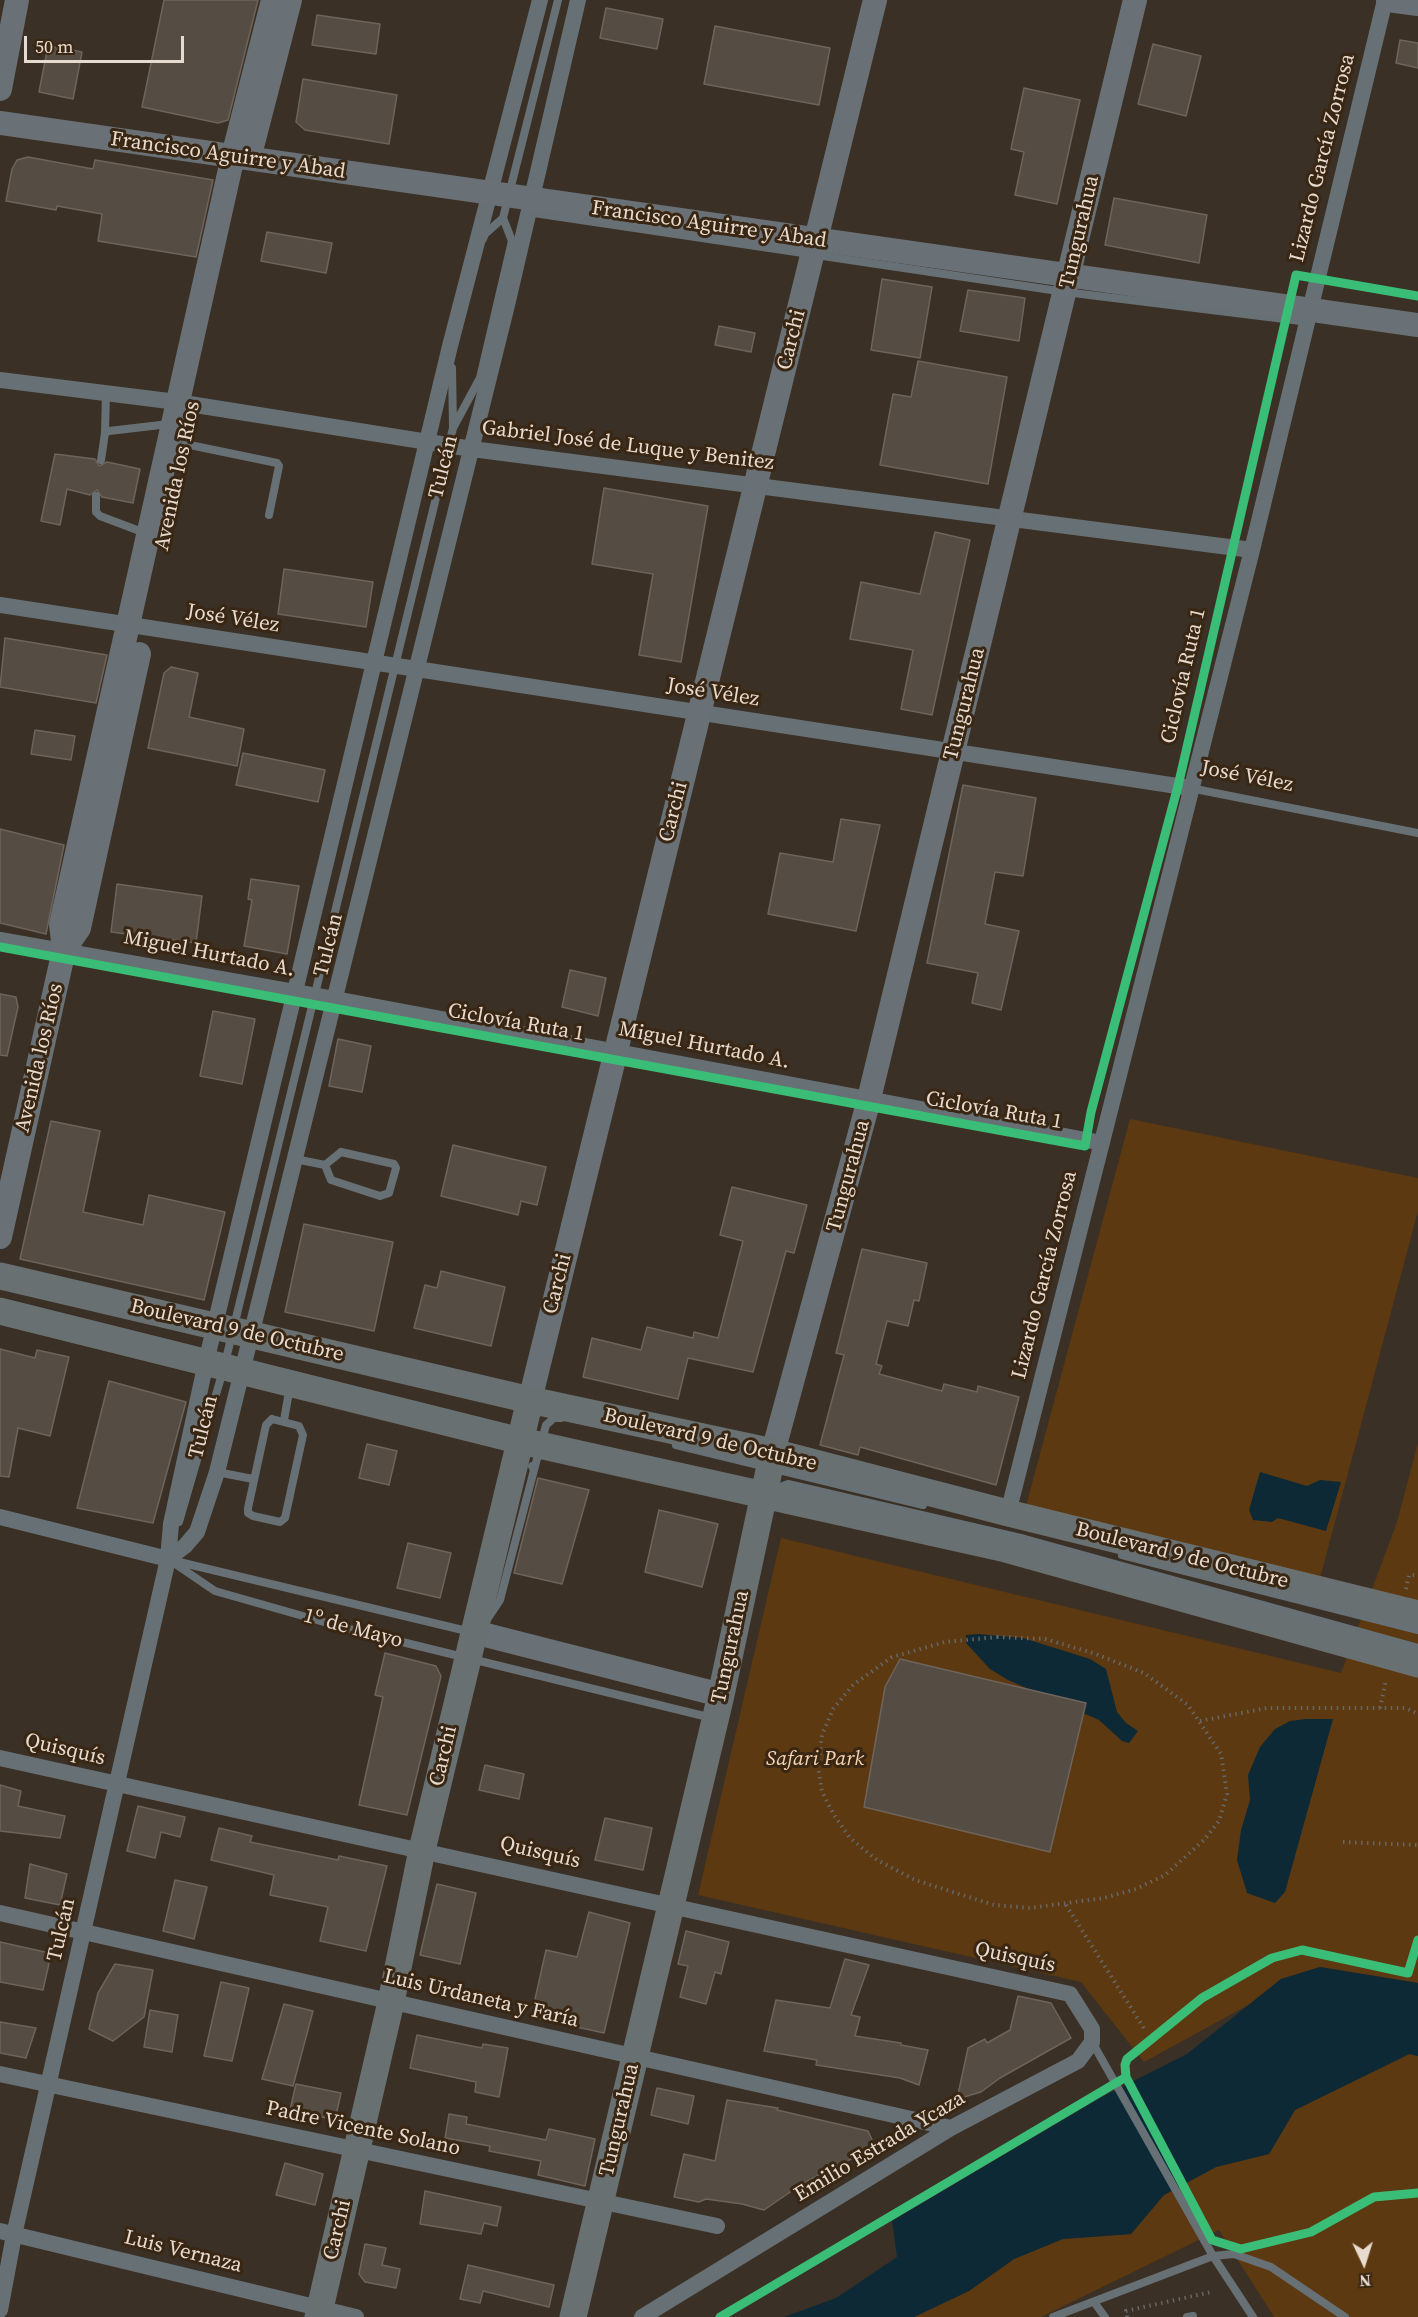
<!DOCTYPE html>
<html>
<head>
<meta charset="utf-8">
<style>
	body { margin:0 }
	#map { position:relative; width:1418px; height:2317px; overflow:hidden; background:#3b3025; font-family:"Source Serif 4",serif }
	canvas { display:block }
	.north { position:absolute; left:1334px; top:2233px; width:60px; height:60px; -webkit-text-stroke:4px #392613; paint-order:stroke; rotate:176deg; font-size:16px; font-weight:700; line-height:24px; text-align:center; color:#e7dbcf }
	.north::after { content:''; display:block; margin:auto; width:21px; height:27px; background:#e7dbcf; clip-path:polygon(50% 0,100% 100%,50% 72%,0 100%) }
	.scale { position:absolute; left:24px; top:36px; width:160px; height:27px; box-sizing:border-box; border:3px solid #e7dbcf; border-top:0; padding-left:8px; font-size:18px; line-height:21px; white-space:nowrap; color:#e7dbcf; -webkit-text-stroke:4px #392613; paint-order:stroke }
</style>
</head>
<body>
<div id="map">
<canvas width="1418" height="2317"></canvas>
<div class="north">N</div>
<div class="scale">50 m</div>
</div>
<script>
const ctx = document.querySelector('canvas').getContext('2d');
ctx.lineJoin = 'round';
function fillPath(path, color) { ctx.fillStyle = color; ctx.fill(path, 'evenodd'); }
const poly = rows => new Path2D(rows.map(r => 'M' + r).join(''));
function strokePath(path, color, width, dash) { ctx.strokeStyle = color; ctx.lineWidth = width; ctx.lineCap = dash ? 'butt' : 'round'; ctx.setLineDash(dash || []); ctx.stroke(path); }
function drawText(font, color, halo, rows, align = 'center') {
  ctx.font = font + ' "Source Serif 4",serif'; ctx.lineWidth = 6; ctx.setLineDash([]); ctx.textBaseline = 'middle'; ctx.strokeStyle = halo; ctx.fillStyle = color; for (const [text, x, y, turn = 0] of rows) {
    ctx.save(); ctx.translate(x, y); ctx.rotate((+turn || 0) * Math.PI / 180); ctx.textAlign = isNaN(turn) ? turn : align; if (halo) ctx.strokeText(text, 0, 0); ctx.fillText(text, 0, 0); ctx.restore();
  }
}
fillPath(poly([
	[1130,1119,1418,1178,1418,1211,1320,1578,1026,1506],
	[1418,1443,1418,1983,1320,1967,1281,1979,1250,2004,1144,2062,1081,1982,698,1895,781,1538,1341,1673,1397,1522],
	[1410,2054,1418,2056,1418,2317,1274,2317,1219,2230,1041,2317,914,2317,969,2291,1014,2259,1063,2239,1131,2234,1164,2195,1216,2167,1269,2154,1295,2110]
]), '#5c3910');
fillPath(poly([
	[1260,1472,1307,1486,1320,1480,1341,1482,1326,1531,1278,1518,1272,1522,1253,1520,1249,1510],
	[979,1634,1023,1638,1090,1659,1106,1669,1117,1712,1126,1723,1138,1731,1129,1743,1122,1741,1099,1720,1008,1680,990,1669,966,1643,966,1635],
	[1306,1719,1333,1719,1285,1892,1275,1903,1247,1893,1237,1860,1241,1830,1250,1800,1248,1775,1260,1747,1275,1729,1290,1721],
	[1320,1967,1418,1983,1418,2056,1409,2054,1295,2110,1269,2154,1216,2167,1164,2195,1131,2234,1063,2239,1014,2259,969,2291,914,2317,784,2317,836,2298,897,2257,892,2221,1100,2098,1187,2054,1281,1979]
]), '#0d2936');
const building = poly([
	[164,0,258,0,228,120,218,123,142,107,164,0],
	[606,8,663,19,657,49,600,38,606,8],
	[317,15,380,24,376,54,312,45,317,15],
	[715,26,830,48,819,105,704,84,715,26],
	[1400,40,1418,43,1418,68,1396,63,1400,40],
	[1153,44,1201,56,1186,116,1138,104,1153,44],
	[48,46,82,52,73,99,39,92,48,46],
	[303,79,397,95,389,144,305,130,296,122,303,79],
	[1024,88,1080,100,1057,204,1015,195,1024,152,1011,149,1024,88],
	[28,157,93,169,95,160,213,180,196,257,98,241,102,214,57,206,56,210,6,201,12,169,17,160,28,157],
	[1114,198,1207,215,1199,263,1105,245,1114,198],
	[267,232,332,243,326,273,261,261,267,232],
	[882,279,932,287,920,358,871,350,882,279],
	[968,290,1025,298,1019,341,960,331,968,290],
	[719,326,755,333,751,352,715,345,719,326],
	[918,361,1007,377,988,484,880,465,893,394,911,397,918,361],
	[55,454,95,459,99,466,107,462,140,469,133,503,102,497,97,490,90,495,67,489,60,525,41,521,55,454],
	[604,488,708,506,681,662,639,655,653,574,592,564,604,488],
	[935,532,970,540,932,715,901,709,913,650,850,639,861,582,920,594,935,532],
	[284,569,373,582,366,627,278,614,284,569],
	[5,638,107,655,96,703,0,687,5,638],
	[171,667,198,673,189,717,244,729,237,766,148,748,164,673,171,667],
	[35,730,75,736,71,760,31,754,35,730],
	[243,753,325,770,318,802,236,785,243,753],
	[963,785,1036,798,1023,876,995,872,985,924,1019,931,1001,1010,972,1003,978,973,927,963,963,785],
	[841,819,880,825,856,931,768,914,780,853,833,862,841,819],
	[0,829,64,845,46,934,0,923,0,829],
	[251,879,299,886,287,954,244,946,252,900,248,899,251,879],
	[117,884,202,896,196,943,111,932,117,884],
	[570,970,606,978,598,1016,562,1007,570,970],
	[0,994,16,997,18,1007,7,1056,0,1055,0,994],
	[213,1011,255,1019,242,1084,200,1076,213,1011],
	[338,1039,371,1046,362,1092,329,1086,338,1039],
	[51,1121,100,1131,83,1212,143,1225,149,1195,225,1212,204,1300,20,1259,51,1121],
	[453,1145,546,1167,537,1205,521,1201,518,1215,441,1196,453,1145],
	[732,1187,807,1205,794,1253,786,1251,753,1372,688,1358,678,1399,583,1377,592,1338,641,1350,647,1327,693,1338,694,1332,718,1338,743,1241,720,1235,732,1187],
	[304,1224,393,1242,374,1331,285,1312,304,1224],
	[862,1249,927,1263,919,1301,914,1300,908,1326,887,1321,876,1364,882,1366,879,1374,942,1391,944,1384,977,1392,978,1386,1019,1397,996,1485,860,1447,858,1455,820,1445,844,1355,836,1353,862,1249],
	[441,1271,505,1287,491,1346,414,1328,425,1285,437,1288,441,1271],
	[0,1349,35,1358,37,1350,69,1357,50,1436,18,1428,9,1477,0,1476,0,1349],
	[109,1381,186,1402,153,1523,77,1508,109,1381],
	[367,1444,397,1451,389,1485,359,1478,367,1444],
	[538,1478,589,1490,562,1584,514,1573,538,1478],
	[659,1510,718,1524,702,1587,645,1572,659,1510],
	[408,1543,451,1553,440,1598,397,1588,408,1543],
	[385,1653,436,1666,441,1676,407,1815,359,1805,383,1697,375,1695,385,1653],
	[900,1659,1086,1703,1050,1852,864,1807,885,1687,900,1659],
	[485,1765,524,1774,519,1799,479,1790,485,1765],
	[0,1785,21,1791,18,1806,65,1816,60,1838,0,1831,0,1785],
	[138,1806,185,1817,180,1837,161,1832,155,1858,127,1851,138,1806],
	[605,1818,652,1828,643,1870,595,1860,605,1818],
	[219,1828,252,1836,250,1842,338,1860,339,1856,387,1866,366,1951,320,1941,328,1907,270,1895,274,1875,211,1860,219,1828],
	[30,1864,67,1874,60,1905,25,1898,30,1864],
	[175,1880,207,1887,194,1939,163,1931,175,1880],
	[437,1884,476,1893,460,1964,420,1955,437,1884],
	[589,1912,630,1923,604,2033,531,2017,546,1950,577,1957,589,1912],
	[686,1931,729,1942,721,1974,715,1972,706,2004,680,1997,688,1966,678,1964,686,1931],
	[0,1942,45,1952,50,1959,43,1990,0,1982,0,1942],
	[845,1959,869,1965,851,2015,860,2017,855,2036,901,2043,901,2045,928,2050,919,2085,900,2078,816,2065,817,2060,764,2051,776,2000,830,2008,845,1959],
	[115,1964,153,1970,144,2017,113,2041,89,2029,98,1993,115,1964],
	[221,1982,249,1988,232,2061,204,2056,221,1982],
	[1018,1996,1051,2003,1071,2038,1000,2078,981,2092,957,2099,968,2048,985,2039,987,2043,1010,2030,1018,1996],
	[284,2004,313,2011,293,2086,262,2079,284,2004],
	[150,2010,178,2015,172,2052,144,2047,150,2010],
	[0,2022,36,2028,26,2058,0,2053,0,2022],
	[417,2035,482,2048,483,2044,508,2048,499,2097,475,2092,476,2082,410,2068,417,2035],
	[296,2084,341,2093,335,2120,290,2110,296,2084],
	[657,2088,694,2096,688,2124,651,2115,657,2088],
	[727,2100,778,2108,777,2110,868,2131,874,2144,835,2169,833,2167,799,2186,764,2210,742,2204,706,2199,699,2202,674,2197,684,2154,715,2161,727,2100],
	[449,2114,467,2117,466,2124,546,2140,549,2129,595,2139,585,2186,538,2175,541,2161,489,2151,490,2146,445,2138,449,2114],
	[285,2163,323,2174,315,2205,276,2195,285,2163],
	[425,2191,501,2207,497,2226,484,2223,481,2234,420,2224,425,2191],
	[365,2244,386,2248,382,2265,400,2269,396,2288,365,2282,359,2274,365,2244],
	[468,2265,554,2285,549,2307,483,2291,480,2303,460,2299,468,2265]
]);
fillPath(building, '#554c43');
strokePath(building, '#6e645b', 1.5);
strokePath(poly([
	[1406,1589,1409,1575,1418,1575],
	[997,1637,1045,1639,1093,1653,1144,1673,1188,1705,1221,1754,1227,1794,1219,1821,1204,1840,1165,1875,1136,1889,1104,1898,1030,1908,994,1905,915,1880,877,1860,850,1838,834,1815,822,1792,818,1766,822,1735,833,1709,853,1685,892,1657,945,1642,997,1637],
	[1380,1708,1386,1680],
	[1200,1721,1267,1708,1406,1708,1418,1714],
	[1343,1842,1418,1845],
	[1066,1905,1145,2030],
	[1127,2317,1126,2311,1211,2292]
]), '#666766', 4, [1.5, 4.5]);
strokePath(poly([
	[527,212,1065,292,1309,322],
	[483,239,485,234,503,218],
	[452,368,453,427],
	[105,433,106,393],
	[185,444,277,463,279,466,269,515],
	[101,460,105,433,109,431,169,424],
	[96,496,96,512,100,516,145,533],
	[1190,788,1418,833],
	[341,1152,394,1164,396,1168,389,1193,380,1196,331,1180,325,1165,341,1152],
	[295,1159,325,1165],
	[272,1419,299,1426,303,1435,285,1518,280,1522,253,1516,248,1513,248,1508,266,1425,272,1419],
	[284,1420,290,1386],
	[676,1445,923,1505],
	[534,1470,546,1425,554,1418,561,1418],
	[217,1472,253,1479],
	[775,1489,788,1484,1025,1539,1418,1648],
	[179,1522,224,1367,453,428,480,378,512,241,503,218,558,0],
	[1122,1555,1418,1630],
	[168,1559,215,1591,345,1628,712,1718],
	[175,1561,471,1632],
	[486,1621,500,1600,534,1470,532,1466],
	[1092,2042,1213,2256,1234,2254,1271,2267,1345,2317],
	[1094,2302,1105,2317],
	[1053,2317,1213,2256,1253,2317],
	[1187,2317,1193,2316]
]), '#677175', 8);
strokePath(poly([
	[0,380,177,402,472,449,1252,550],
	[0,605,1190,788],
	[0,940,334,999,1102,1143],
	[1008,1513,1252,550,1385,0],
	[0,1517,168,1559],
	[168,1559,185,1546,197,1532,217,1472,507,305,578,0],
	[0,1758,1070,1994,1092,2029,1092,2042,1078,2061,951,2128,642,2317],
	[0,1913,951,2128],
	[0,2074,717,2226],
	[0,2231,356,2317],
	[0,2310,14,2235,168,1559,171,1524,206,1362,450,346,540,0]
]), '#677175', 16);
strokePath(poly([
	[1388,0,1418,4],
	[0,89,17,0],
	[0,123,1418,325],
	[253,143,290,0],
	[64,950,79,928,139,654],
	[0,1237,64,950,61,924,233,156,273,0],
	[530,1400,875,0],
	[773,1452,867,1107,1135,0],
	[474,1632,721,1695]
]), '#697176', 24);
strokePath(poly([
	[0,1276,530,1400,773,1452,1008,1513,1418,1614],
	[0,1311,521,1441,1002,1548,1418,1664],
	[318,2317,391,2002,422,1850,530,1400],
	[573,2317,721,1695,773,1452]
]), '#697072', 27);
strokePath(poly([
	[0,947,1085,1146,1091,1112,1178,786,1296,275,1418,296],
	[1418,1940,1408,1973,1302,1950,1272,1958,1202,1998,1127,2059,1125,2065,1126,2077,1212,2240,1241,2249,1311,2232,1374,2197,1418,2193],
	[720,2317,1126,2077]
]), '#3abd76', 9);
drawText('21px', '#e7dbcf', '#392613', [
	["Francisco Aguirre y Abad",228,156,8],
	["Lizardo García Zorrosa",1323,158,-76],
	["Francisco Aguirre y Abad",709,225,8],
	["Tungurahua",1080,232,-77],
	["Carchi",792,340,-76],
	["Gabriel José de Luque y Benitez",628,446,7],
	["Tulcán",444,467,-76],
	["Avenida los Ríos",178,476,-78],
	["José Vélez",233,619,9],
	["Ciclovía Ruta 1",1184,676,-77],
	["José Vélez",713,693,9],
	["Tungurahua",965,704,-76],
	["José Vélez",1247,777,11],
	["Carchi",674,812,-76],
	["Tulcán",329,945,-76],
	["Miguel Hurtado A.",209,954,11],
	["Ciclovía Ruta 1",516,1023,10],
	["Miguel Hurtado A.",704,1046,11],
	["Avenida los Ríos",40,1058,-77],
	["Ciclovía Ruta 1",994,1111,10],
	["Tungurahua",849,1176,-75],
	["Lizardo García Zorrosa",1045,1275,-76],
	["Carchi",558,1284,-76],
	["Boulevard 9 de Octubre",237,1331,13],
	["Tulcán",204,1427,-76],
	["Boulevard 9 de Octubre",710,1440,13],
	["Boulevard 9 de Octubre",1182,1556,14],
	["1º de Mayo",353,1629,15],
	["Tungurahua",731,1647,-78],
	["Quisquís",65,1750,13],
	["Carchi",444,1756,-77],
	["Quisquís",540,1853,13],
	["Tulcán",62,1930,-77],
	["Quisquís",1015,1958,12],
	["Luis Urdaneta y Faría",481,1999,13],
	["Tungurahua",620,2120,-77],
	["Padre Vicente Solano",363,2129,12],
	["Emilio Estrada Ycaza",880,2147,-31],
	["Carchi",338,2230,-77],
	["Luis Vernaza",183,2252,14]
]);
drawText('italic 21px', '#f5d2b1', '#392613', [
	["Safari Park",815,1760]
]);
</script>
</body>
</html>
